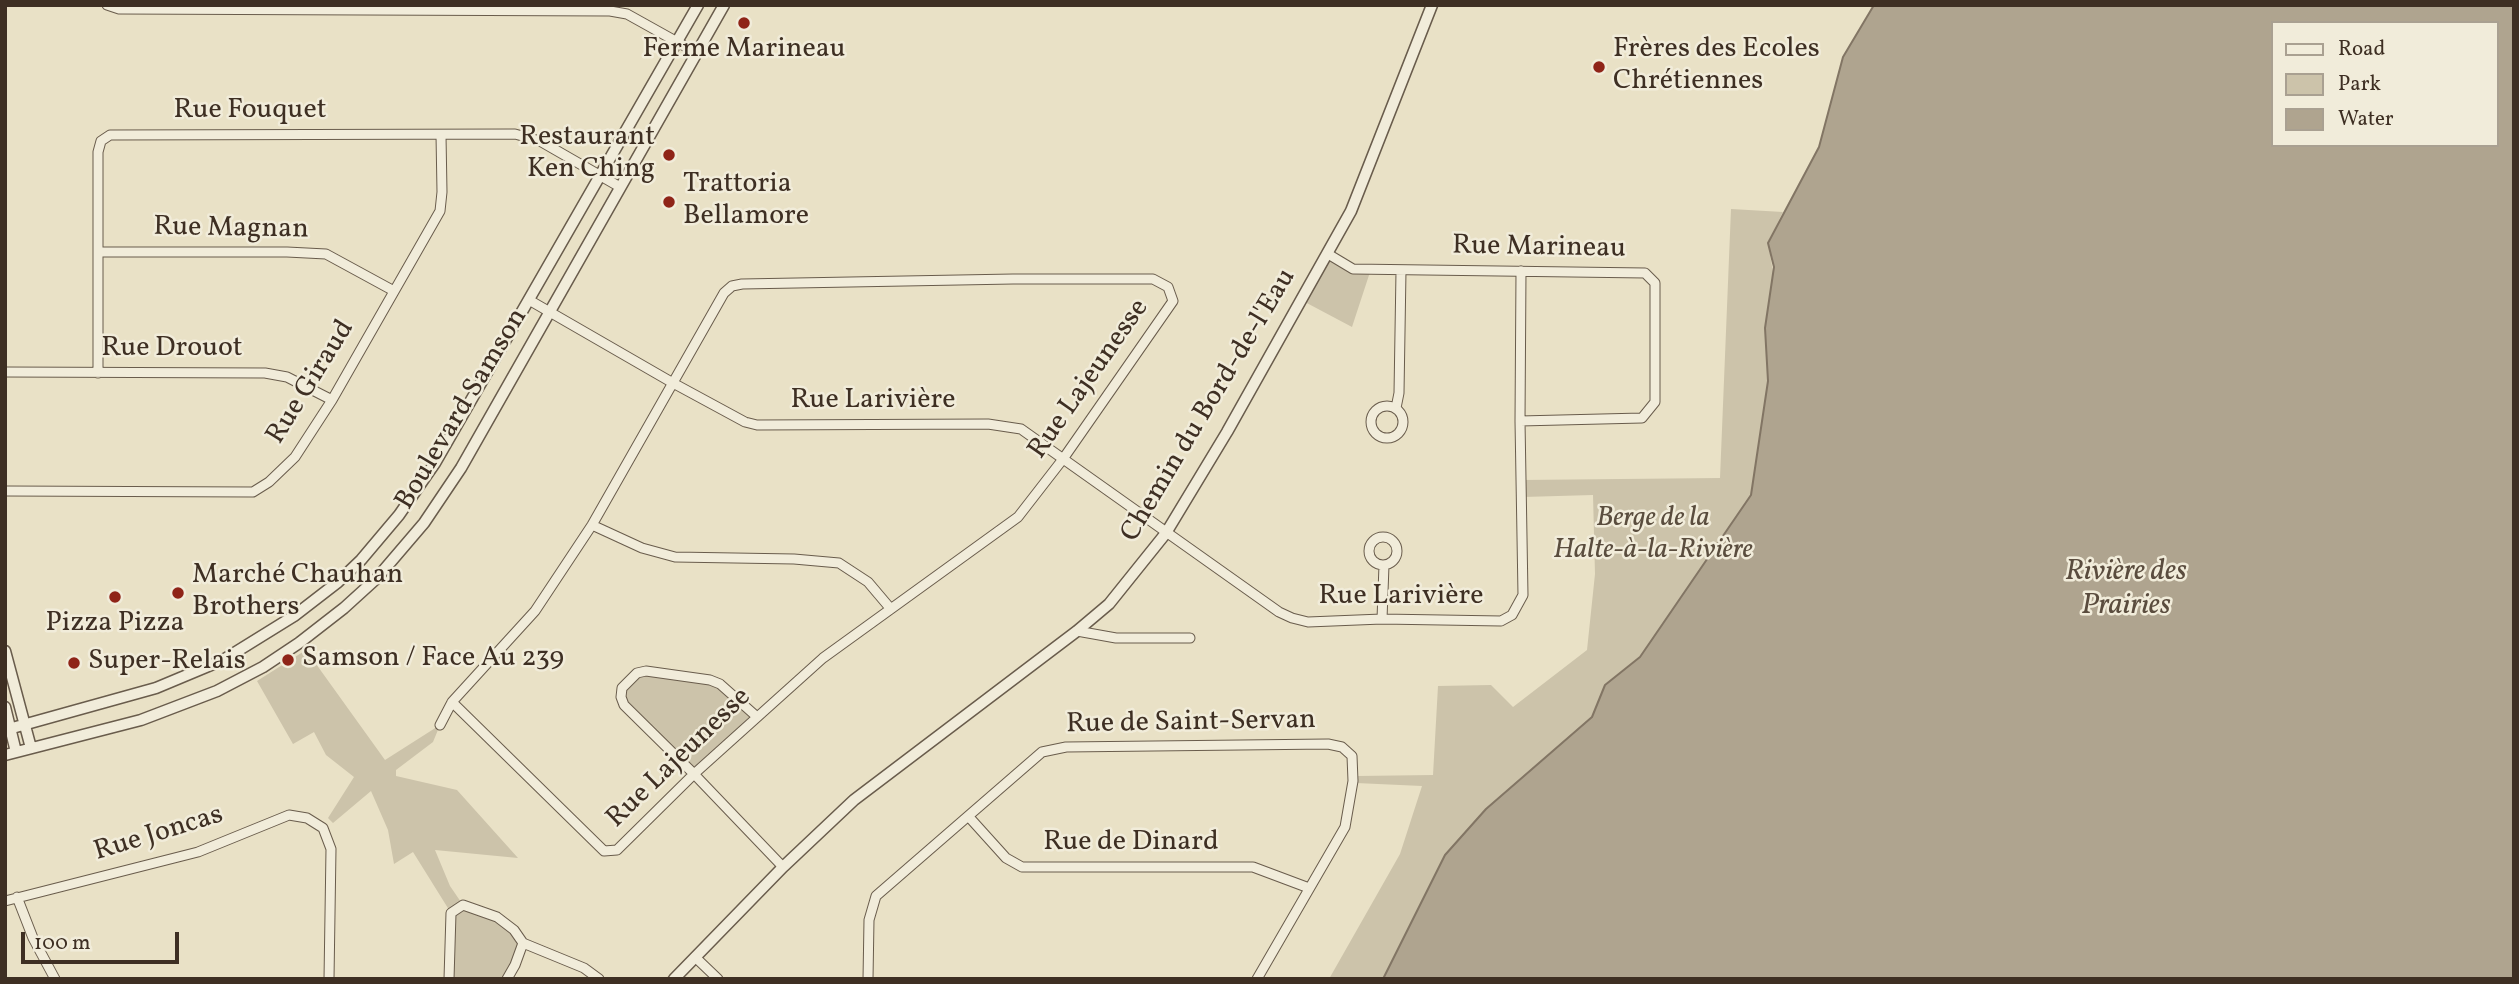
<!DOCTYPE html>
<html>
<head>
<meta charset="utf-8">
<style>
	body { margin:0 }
	#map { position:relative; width:2519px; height:984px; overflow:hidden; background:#e9e1c6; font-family:Vollkorn,serif }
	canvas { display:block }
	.frame { position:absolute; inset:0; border:7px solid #3e2f23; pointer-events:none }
	.legend { position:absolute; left:2271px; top:21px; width:228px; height:126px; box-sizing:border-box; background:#f1ecda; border:2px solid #a9a091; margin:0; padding:9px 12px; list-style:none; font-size:21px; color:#3e2f23 }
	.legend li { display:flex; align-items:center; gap:14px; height:35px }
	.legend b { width:35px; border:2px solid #a9a091 }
	.scale { position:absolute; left:21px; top:932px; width:158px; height:32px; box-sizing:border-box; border:4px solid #3e2f23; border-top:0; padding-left:9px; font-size:21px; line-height:24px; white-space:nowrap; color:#3e2f23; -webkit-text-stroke:5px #f1ecda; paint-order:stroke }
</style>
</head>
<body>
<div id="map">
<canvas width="2519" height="984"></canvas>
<div class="frame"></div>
<ul class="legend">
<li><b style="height:9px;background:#f1ecda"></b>Road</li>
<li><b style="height:19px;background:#ccc3aa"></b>Park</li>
<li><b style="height:19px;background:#afa48f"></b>Water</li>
</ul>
<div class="scale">100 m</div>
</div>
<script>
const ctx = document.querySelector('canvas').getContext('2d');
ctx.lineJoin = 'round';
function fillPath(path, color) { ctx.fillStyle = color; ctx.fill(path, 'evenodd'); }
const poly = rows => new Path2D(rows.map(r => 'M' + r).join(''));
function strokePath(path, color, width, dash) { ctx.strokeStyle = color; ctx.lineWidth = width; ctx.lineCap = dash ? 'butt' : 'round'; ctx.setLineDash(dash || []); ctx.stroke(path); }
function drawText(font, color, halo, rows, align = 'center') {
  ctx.font = font + ' Vollkorn,serif'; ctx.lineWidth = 5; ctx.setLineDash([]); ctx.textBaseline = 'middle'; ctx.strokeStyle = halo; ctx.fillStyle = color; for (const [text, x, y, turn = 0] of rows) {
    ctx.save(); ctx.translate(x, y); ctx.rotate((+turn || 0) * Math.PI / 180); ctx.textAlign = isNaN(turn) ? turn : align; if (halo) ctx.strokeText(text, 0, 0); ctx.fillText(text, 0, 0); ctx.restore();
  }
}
fillPath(poly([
	[1731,209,1783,212,1768,242,1773,272,1765,328,1768,381,1751,495,1640,657,1605,685,1592,717,1486,809,1404,937,1383,979,1329,979,1400,854,1422,786,1356,783,1358,776,1433,775,1438,686,1491,685,1513,707,1587,650,1595,574,1593,495,1523,497,1522,480,1720,478],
	[1328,254,1353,269,1371,269,1352,327,1303,301],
	[306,650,385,760,440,725,433,742,396,770,396,776,457,790,518,858,435,850,450,886,463,905,497,917,523,943,507,979,449,979,451,913,413,852,394,864,388,830,371,791,333,823,328,818,354,777,326,755,314,732,293,744,257,681],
	[637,673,710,680,756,716,694,774,624,705,622,688]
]), '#ccc3aa');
const water = poly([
	[1874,5,2514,5,2514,979,1383,979,1445,855,1486,809,1592,717,1605,685,1640,657,1751,495,1768,381,1765,328,1774,267,1768,243,1819,147,1843,57,1874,5],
	[2272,23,2496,23,2496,145,2272,145,2272,23]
]);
fillPath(water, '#afa48f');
strokePath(water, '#827564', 2);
const minor = poly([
	[107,5,119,9,610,11,627,14,697,53],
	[99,252,287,252,326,254,394,291],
	[1328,254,1353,269,1645,273,1655,283,1655,402,1642,418,1520,421],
	[1013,279,1153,279,1168,287,1173,301,1063,459,1018,517,823,658,694,774,617,850,604,851,452,702,535,611,592,525,724,293,732,286,742,284,1013,279],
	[529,300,673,383,745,422,757,425,988,424,1021,429,1279,612,1292,618,1308,622,1382,619,1501,621,1512,615,1523,595,1520,421,1521,271],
	[5,372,265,373,287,377,332,400],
	[98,373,98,152,101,141,110,135,515,134,540,141,620,187],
	'1371 422a16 16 0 1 1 32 0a16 16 0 1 1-32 0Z',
	[1396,408,1399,393,1401,271],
	[5,491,253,492,269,482,295,457,332,400,440,211,442,192,441,135],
	[592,525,642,548,675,557,794,559,839,563,868,582,890,608],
	'1369 551a14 14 0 1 1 28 0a14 14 0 1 1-28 0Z',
	[1382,619,1384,565],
	[1077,631,1116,638,1190,638],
	[756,716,720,684,710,680,646,671,637,673,622,688,621,697,624,705,694,774,783,867],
	[440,725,452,702],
	[969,817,1006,858,1022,867,1253,867,1309,888],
	[17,897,33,938,55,979],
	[5,901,198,852,289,815,307,818,323,828,331,849,329,979],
	[695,957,718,979],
	[449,979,451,913,463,905,497,917,514,930,523,943,584,968,599,979],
	[507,979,515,965,523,943],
	[868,979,869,920,876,896,1042,752,1066,747,1328,744,1342,747,1352,756,1353,781,1345,827,1257,979]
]);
const tertiary = poly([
	[5,651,31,748],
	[5,707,16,752],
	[5,730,156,688,223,660,294,616,338,582,361,560,399,515,435,463,698,5],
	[5,755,141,720,217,691,263,667,299,643,344,608,377,578,424,523,461,468,724,5],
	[674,979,783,867,854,800,1077,631,1109,604,1166,533,1227,432,1351,211,1432,5]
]);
strokePath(minor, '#695c4c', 11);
strokePath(tertiary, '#695c4c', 13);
strokePath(minor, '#f1ecda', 9);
strokePath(tertiary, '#f1ecda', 10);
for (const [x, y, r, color] of [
	[744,23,7,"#8f2418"],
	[1599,67,7,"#8f2418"],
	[669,155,7,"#8f2418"],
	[669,202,7,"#8f2418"],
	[178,593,7,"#8f2418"],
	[115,597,7,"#8f2418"],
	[288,660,7,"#8f2418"],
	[74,663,7,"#8f2418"]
]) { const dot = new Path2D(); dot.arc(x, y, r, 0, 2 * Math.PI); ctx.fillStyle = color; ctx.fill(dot); strokePath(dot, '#f1ecda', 2.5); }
drawText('28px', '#3e2f23', '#f1ecda', [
	["Ferme Marineau",744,51,"center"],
	["Frères des Ecoles",1613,51],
	["Chrétiennes",1613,83],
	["Restaurant",655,139,"right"],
	["Ken Ching",655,171,"right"],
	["Trattoria",683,186],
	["Bellamore",683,218],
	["Marché Chauhan",192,577],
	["Brothers",192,609],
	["Pizza Pizza",115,625,"center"],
	["Samson / Face Au 239",302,660],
	["Super-Relais",88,663]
], 'left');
drawText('28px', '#3e2f23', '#f1ecda', [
	["Rue Fouquet",250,112],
	["Rue Magnan",231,230,1],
	["Rue Marineau",1539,249,1],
	["Rue Drouot",172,350],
	["Rue Lajeunesse",1090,380,-55],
	["Rue Giraud",312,383,-58],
	["Rue Larivière",873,402],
	["Chemin du Bord-de-l'Eau",1210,406,-59],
	["Boulevard Samson",463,410,-59],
	["Rue Larivière",1401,598],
	["Rue de Saint-Servan",1191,724,-1],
	["Rue Lajeunesse",680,759,-44],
	["Rue Joncas",159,835,-17],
	["Rue de Dinard",1131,844]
]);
drawText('italic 28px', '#5a4d3e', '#f1ecda', [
	["Berge de la",1653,520],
	["Halte-à-la-Rivière",1653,552]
]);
drawText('italic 30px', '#5a4c3e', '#f1ecda', [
	["Rivière des",2126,573],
	["Prairies",2126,607]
]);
</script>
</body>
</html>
